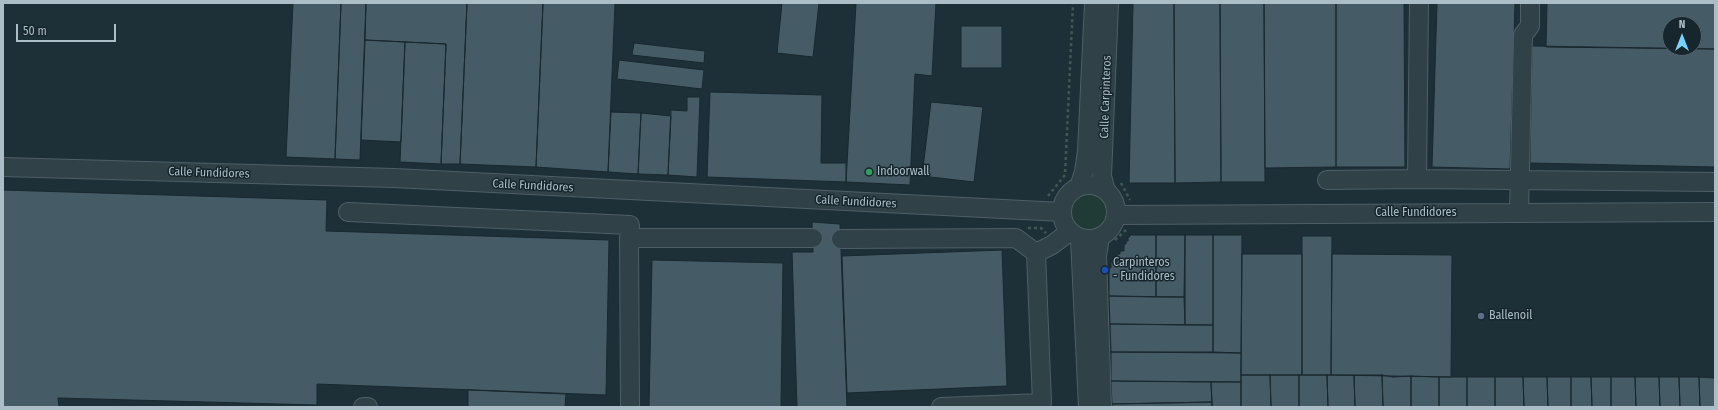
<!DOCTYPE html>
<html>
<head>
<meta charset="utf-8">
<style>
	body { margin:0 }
	#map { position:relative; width:1718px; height:410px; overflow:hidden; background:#1d3038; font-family:"Fira Sans Condensed",sans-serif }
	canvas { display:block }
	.frame { position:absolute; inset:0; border:4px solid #abbdc6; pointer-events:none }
	.north { position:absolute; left:1662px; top:16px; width:40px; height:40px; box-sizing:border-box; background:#17262d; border:1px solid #52626a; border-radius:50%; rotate:0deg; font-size:11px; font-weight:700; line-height:16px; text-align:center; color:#abbdc6 }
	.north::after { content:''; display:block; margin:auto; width:14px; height:18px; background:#76d2ff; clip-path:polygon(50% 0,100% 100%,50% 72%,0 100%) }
	.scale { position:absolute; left:16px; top:24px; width:100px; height:18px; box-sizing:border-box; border:2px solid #abbdc6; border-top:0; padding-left:5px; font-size:12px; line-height:14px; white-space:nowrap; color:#abbdc6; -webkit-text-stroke:3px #17262d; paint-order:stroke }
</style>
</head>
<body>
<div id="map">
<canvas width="1718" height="410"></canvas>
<div class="frame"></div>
<div class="north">N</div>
<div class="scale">50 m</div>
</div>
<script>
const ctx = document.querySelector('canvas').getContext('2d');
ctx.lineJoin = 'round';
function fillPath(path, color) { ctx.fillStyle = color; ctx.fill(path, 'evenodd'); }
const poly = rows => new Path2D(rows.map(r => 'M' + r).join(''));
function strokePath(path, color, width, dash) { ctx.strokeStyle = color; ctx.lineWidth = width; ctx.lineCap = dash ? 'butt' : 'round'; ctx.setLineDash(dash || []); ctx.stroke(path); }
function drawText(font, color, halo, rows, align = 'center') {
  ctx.font = font + ' "Fira Sans Condensed",sans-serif'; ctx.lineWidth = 3; ctx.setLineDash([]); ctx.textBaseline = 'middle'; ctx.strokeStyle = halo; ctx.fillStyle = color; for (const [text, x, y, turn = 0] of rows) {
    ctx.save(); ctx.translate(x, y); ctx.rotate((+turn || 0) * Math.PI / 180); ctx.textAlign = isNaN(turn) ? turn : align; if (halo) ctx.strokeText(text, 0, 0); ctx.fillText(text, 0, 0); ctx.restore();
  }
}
fillPath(poly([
	'1070 212a18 18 0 1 1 36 0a18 18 0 1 1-36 0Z'
]), '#203b36');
const building = poly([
	[293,3,341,3,335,159,286,157,293,3],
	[341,3,366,3,360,160,335,159,341,3],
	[366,3,467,3,460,164,441,164,446,44,365,40,366,3],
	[467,3,543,3,536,167,460,164,467,3],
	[543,3,615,3,608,172,536,167,543,3],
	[782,3,819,3,813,57,777,53,782,3],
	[856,3,936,3,932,76,915,74,910,185,846,182,856,3],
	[1133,3,1174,3,1175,183,1129,183,1133,3],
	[1174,3,1220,3,1221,182,1175,183,1174,3],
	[1220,3,1264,3,1265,182,1221,182,1220,3],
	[1264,3,1336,3,1336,167,1265,168,1264,3],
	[1336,3,1404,3,1405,167,1336,167,1336,3],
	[1437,3,1515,3,1510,169,1432,167,1437,3],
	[1547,3,1715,3,1715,49,1546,47,1547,3],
	[1670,24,1694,24,1694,48,1670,48,1670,24],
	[961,26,1002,26,1002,68,961,68,961,26],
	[365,40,405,42,401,142,361,140,365,40],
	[405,42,446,44,441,164,400,162,405,42],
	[634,43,705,51,704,63,632,55,634,43],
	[1532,46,1715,49,1715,167,1530,163,1532,46],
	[619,60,704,70,702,89,617,79,619,60],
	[710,92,822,95,821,163,846,163,846,182,707,177,710,92],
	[687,97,700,97,697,177,668,175,671,110,687,111,687,97],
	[931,102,983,107,974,182,922,176,931,102],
	[611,112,641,113,638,174,608,172,611,112],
	[641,113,671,116,668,175,638,174,641,113],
	[3,190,327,200,326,231,609,240,606,395,317,384,317,405,58,398,59,407,3,407,3,190],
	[812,222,840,224,847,407,797,407,792,252,813,252,812,222],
	[1131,235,1156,235,1156,297,1109,296,1109,268,1111,268,1111,262,1117,262,1117,254,1120,254,1120,251,1124,251,1124,244,1126,244,1126,241,1128,241,1128,238,1131,235],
	[1156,235,1185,235,1184,297,1156,297,1156,235],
	[1185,235,1213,235,1213,325,1185,325,1185,235],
	[1213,235,1242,235,1241,353,1213,352,1213,235],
	[1302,236,1332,236,1331,375,1302,375,1302,236],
	[1002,250,1007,386,847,393,842,256,1002,250],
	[1242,254,1302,254,1302,375,1241,375,1242,254],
	[1332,254,1452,255,1451,377,1331,375,1332,254],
	[652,260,783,263,781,407,649,407,652,260],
	[1109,296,1184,297,1185,325,1110,324,1109,296],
	[1110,324,1213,325,1213,352,1111,352,1110,324],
	[1111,352,1241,353,1241,382,1111,381,1111,352],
	[1241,375,1270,375,1271,407,1241,407,1241,375],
	[1270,375,1299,375,1299,407,1271,407,1270,375],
	[1299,375,1327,375,1328,407,1299,407,1299,375],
	[1327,375,1354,375,1355,407,1328,407,1327,375],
	[1354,375,1382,375,1383,407,1355,407,1354,375],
	[1382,375,1393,377,1411,376,1411,407,1383,407,1382,375],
	[1411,376,1439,377,1439,407,1411,407,1411,376],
	[1439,377,1467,377,1467,407,1439,407,1439,377],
	[1467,377,1495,377,1495,407,1467,407,1467,377],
	[1495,377,1523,377,1524,407,1495,407,1495,377],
	[1523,377,1547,377,1548,407,1524,407,1523,377],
	[1547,377,1571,377,1571,407,1548,407,1547,377],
	[1571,377,1591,377,1592,407,1571,407,1571,377],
	[1591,377,1611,377,1611,407,1592,407,1591,377],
	[1611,377,1635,377,1636,407,1611,407,1611,377],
	[1635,377,1659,377,1660,407,1636,407,1635,377],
	[1659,377,1679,377,1680,407,1660,407,1659,377],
	[1679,377,1699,377,1700,407,1680,407,1679,377],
	[1699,377,1715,378,1715,407,1700,407,1699,377],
	[1111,381,1211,382,1212,402,1112,404,1111,381],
	[1211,382,1241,382,1241,407,1212,407,1211,382],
	[468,390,566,394,565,407,468,407,468,390],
	[1212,402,1212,407,1112,407,1112,404,1212,402]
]);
fillPath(building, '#455b65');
strokePath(building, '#19282f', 1);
const minor = poly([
	[1419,3,1417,179,1715,182],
	[3,167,394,178,1062,212],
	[1327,180,1417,179],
	'1062 212a27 27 0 1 1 54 0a27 27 0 1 1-54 0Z',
	[1079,187,1084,172,1087,151,1094,3],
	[1106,191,1102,176,1109,3],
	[348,212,630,225,629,238],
	[1519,213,1523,35,1530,26,1530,3],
	[1116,215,1715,212],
	[1100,237,1097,256,1102,407],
	[841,239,1016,238,1036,253,1042,403,941,407],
	[1080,239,1088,407],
	[1036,253,1052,245,1069,232],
	[363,407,368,407],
	[630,407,629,238,813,238]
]);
strokePath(minor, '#4f5f67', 20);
strokePath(poly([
	[1121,183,1130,200],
	[1048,196,1065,175,1073,3],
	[1028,228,1041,228,1046,233],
	[1115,240,1126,230]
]), '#3f5853', 2.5, [3, 3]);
strokePath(minor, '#314148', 18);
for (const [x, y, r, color] of [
	[869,172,4,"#2e9e5b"],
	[1105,270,4,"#1a4fb4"],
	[1481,316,4,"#5c6f8a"]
]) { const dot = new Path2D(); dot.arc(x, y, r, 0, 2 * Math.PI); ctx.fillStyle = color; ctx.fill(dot); strokePath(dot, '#17262d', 1.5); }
drawText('12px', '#abbdc6', '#17262d', [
	["Calle Carpinteros",1106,97,-88],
	["Calle Fundidores",209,173,2],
	["Calle Fundidores",533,186,3],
	["Calle Fundidores",856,202,3],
	["Calle Fundidores",1416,213]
]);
drawText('12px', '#abbdc6', '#17262d', [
	["Indoorwall",877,172],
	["Carpinteros",1113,263],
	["- Fundidores",1113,277],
	["Ballenoil",1489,316]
], 'left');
</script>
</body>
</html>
